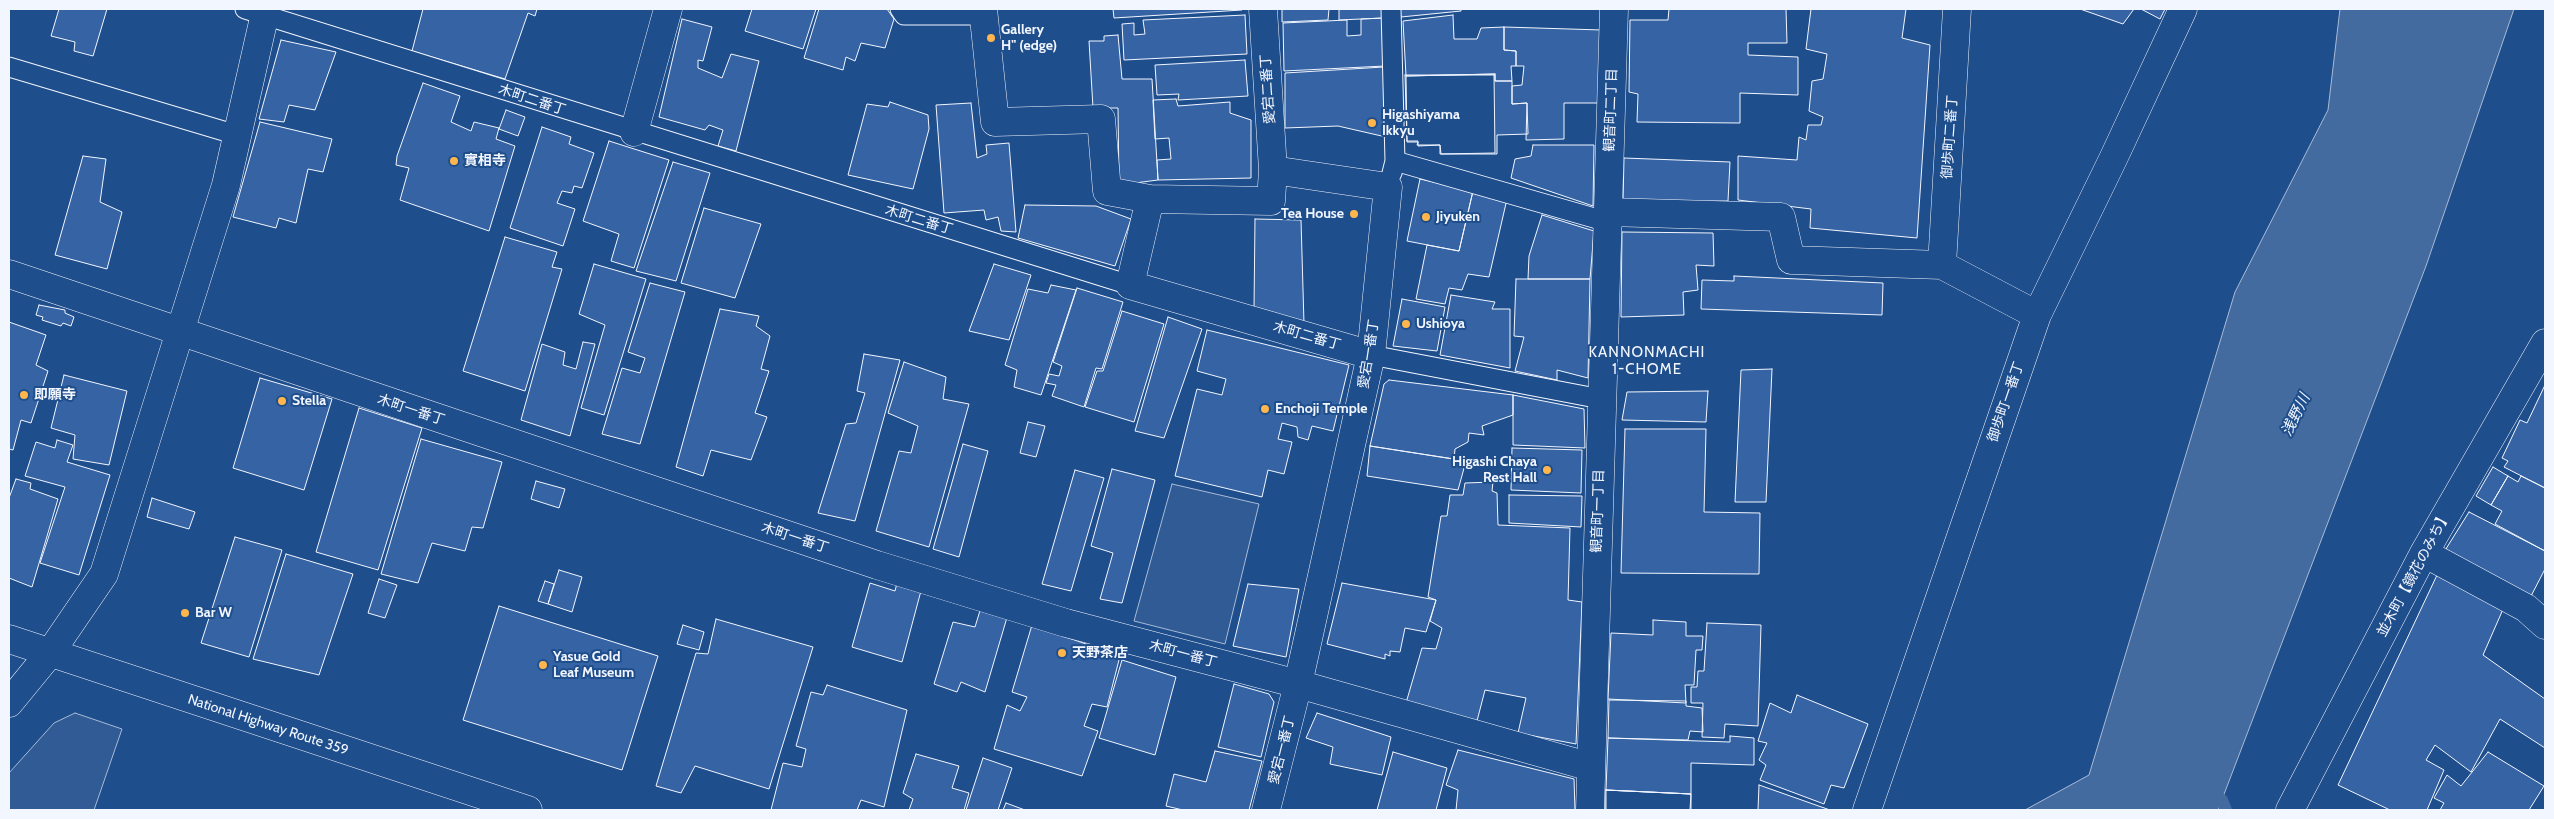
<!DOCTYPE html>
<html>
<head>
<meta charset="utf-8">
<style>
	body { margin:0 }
	#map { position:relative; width:2554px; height:819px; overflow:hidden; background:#1f4e8c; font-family:Cabin,sans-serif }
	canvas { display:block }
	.frame { position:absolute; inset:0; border:10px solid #f2f6ff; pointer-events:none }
</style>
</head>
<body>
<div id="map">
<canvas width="2554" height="819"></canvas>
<div class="frame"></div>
</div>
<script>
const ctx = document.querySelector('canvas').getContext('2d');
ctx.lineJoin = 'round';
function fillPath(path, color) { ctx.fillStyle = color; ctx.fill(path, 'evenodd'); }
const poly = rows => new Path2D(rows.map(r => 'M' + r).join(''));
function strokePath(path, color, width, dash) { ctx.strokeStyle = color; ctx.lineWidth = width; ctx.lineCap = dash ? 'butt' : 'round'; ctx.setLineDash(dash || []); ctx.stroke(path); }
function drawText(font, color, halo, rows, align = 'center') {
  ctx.font = font + ' Cabin,"Noto Sans JP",sans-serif'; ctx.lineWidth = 4; ctx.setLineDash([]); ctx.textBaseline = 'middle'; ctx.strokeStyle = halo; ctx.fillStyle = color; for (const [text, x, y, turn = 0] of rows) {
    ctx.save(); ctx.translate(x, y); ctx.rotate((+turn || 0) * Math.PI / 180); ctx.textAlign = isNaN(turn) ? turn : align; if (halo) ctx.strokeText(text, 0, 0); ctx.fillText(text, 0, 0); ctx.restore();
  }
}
const built = poly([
	[1172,484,1259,504,1225,644,1134,621,1172,484],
	[75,713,122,729,94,810,9,810,9,773,54,723,75,713]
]);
fillPath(built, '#305b95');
strokePath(built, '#a8bbd7', 1);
const water = poly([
	[2340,9,2514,9,2426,266,2218,810,2025,810,2089,775,2235,292,2328,110,2340,9]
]);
fillPath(water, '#446ba0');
strokePath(water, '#a8bbd7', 1);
strokePath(poly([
	[2207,792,2222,800,2226,810]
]), '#446ba0', 12);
const building = poly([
	[59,9,107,9,93,56,74,51,75,42,51,36,59,9],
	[423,9,537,9,535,16,528,13,505,79,412,51,423,9],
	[752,9,816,9,803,49,745,31,752,9],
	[819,9,887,9,894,19,885,48,861,43,855,61,846,57,843,70,804,58,819,9],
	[1113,9,1241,9,1242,10,1114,18,1113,9],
	[1282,9,1329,9,1328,20,1282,22,1282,9],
	[1339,9,1383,9,1383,18,1339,20,1339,9],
	[1400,9,1461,9,1461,11,1401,17,1400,9],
	[1669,9,1786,9,1787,43,1748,43,1748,55,1798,57,1798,95,1740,93,1740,123,1637,122,1638,94,1629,92,1630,20,1668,20,1669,9],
	[1811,9,1906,9,1902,38,1930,45,1917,238,1810,228,1811,209,1738,200,1738,156,1797,160,1799,137,1806,140,1808,125,1821,125,1823,117,1809,111,1812,81,1823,79,1827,54,1806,49,1811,9],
	[2080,9,2134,9,2123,24,2080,9],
	[2141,9,2165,9,2160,19,2141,9],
	[1245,15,1247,54,1124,60,1122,24,1134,23,1134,35,1145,34,1143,20,1245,15],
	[1453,15,1454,39,1477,39,1481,28,1504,27,1504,50,1516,51,1516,66,1511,66,1512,81,1495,81,1495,74,1406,76,1403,21,1453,15],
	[1384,18,1385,66,1284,71,1283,23,1347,20,1347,36,1361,35,1361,19,1384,18],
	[682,19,712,27,703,61,698,60,698,68,722,78,731,54,759,61,736,151,718,146,723,130,709,125,705,130,659,117,682,19],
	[1504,27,1602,30,1600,103,1564,103,1564,139,1526,140,1527,103,1512,104,1512,86,1522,85,1524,66,1516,66,1516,51,1504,50,1504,27],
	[1118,35,1122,79,1152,79,1158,180,1119,185,1118,108,1093,108,1089,41,1104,41,1104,36,1118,35],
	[281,40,336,52,315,110,289,105,284,122,259,119,281,40],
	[1245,60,1248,96,1178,100,1179,94,1157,95,1155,65,1245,60],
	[1384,67,1386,137,1338,126,1285,128,1285,73,1384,67],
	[1495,74,1495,81,1512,81,1512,104,1527,103,1528,134,1497,135,1497,154,1441,154,1440,145,1418,146,1418,141,1407,141,1406,76,1495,74],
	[1405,75,1494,75,1495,153,1440,154,1440,145,1417,145,1418,142,1407,142,1405,75],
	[423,83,460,96,451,122,471,131,474,122,499,128,496,139,515,146,489,231,400,200,409,168,396,165,397,156,423,83],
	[1176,99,1178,106,1230,102,1230,113,1251,120,1251,178,1158,180,1157,160,1171,159,1169,138,1155,139,1153,100,1176,99],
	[890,102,928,115,929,129,913,189,848,175,867,104,888,107,890,102],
	[971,103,977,158,987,154,986,145,1009,143,1016,232,1001,231,998,217,986,220,984,210,944,213,936,105,971,103],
	[506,110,525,117,518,136,499,129,506,110],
	[260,122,332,139,323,172,308,169,296,223,279,218,276,228,233,217,260,122],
	[542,127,571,137,569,144,594,153,582,188,574,186,572,193,562,191,557,203,575,209,563,246,510,228,542,127],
	[609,141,669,160,634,268,611,261,619,234,583,221,609,141],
	[1533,145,1594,145,1593,206,1511,178,1515,159,1531,156,1533,145],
	[83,156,106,159,100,202,122,212,107,269,55,255,83,156],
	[1624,158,1730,162,1728,201,1623,203,1624,158],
	[673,162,710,173,676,281,636,271,673,162],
	[1420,179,1473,191,1459,251,1407,241,1420,179],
	[1473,191,1507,199,1489,277,1468,274,1462,290,1449,288,1445,304,1416,299,1427,245,1459,251,1473,191],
	[1025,205,1096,206,1131,219,1115,266,1018,238,1025,205],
	[704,208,761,224,735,298,681,283,704,208],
	[1542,215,1594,231,1590,279,1528,279,1529,256,1542,215],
	[1255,219,1301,220,1304,324,1254,309,1255,219],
	[1622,232,1713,233,1714,266,1696,265,1698,290,1683,292,1684,315,1621,317,1622,232],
	[505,237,557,252,552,267,562,269,525,391,463,371,505,237],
	[594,264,646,279,604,415,581,408,605,325,579,314,594,264],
	[994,264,1031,275,1009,340,969,331,994,264],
	[1734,276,1883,283,1882,315,1701,309,1702,280,1734,281,1734,276],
	[1516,279,1590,279,1588,378,1557,370,1557,380,1515,371,1524,337,1514,336,1516,279],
	[650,283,685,292,640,444,602,434,622,368,640,373,645,358,628,352,650,283],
	[1051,285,1076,290,1041,395,1014,387,1017,370,1005,365,1028,289,1048,293,1051,285],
	[1077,288,1123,302,1102,369,1096,368,1084,407,1052,396,1056,385,1046,383,1049,374,1059,376,1062,366,1053,362,1077,288],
	[1451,295,1495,302,1492,309,1510,309,1510,368,1440,355,1451,295],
	[1402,299,1445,307,1437,351,1393,346,1402,299],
	[39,305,65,310,65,313,74,317,71,326,63,323,61,326,42,320,43,317,36,315,39,305],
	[720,309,759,316,756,326,770,336,761,369,769,371,755,413,767,417,751,460,711,450,703,476,676,467,720,309],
	[1122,311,1164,324,1134,422,1085,407,1097,371,1103,371,1122,311],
	[1168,317,1202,329,1164,438,1135,431,1168,317],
	[9,322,46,335,36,365,48,371,31,423,21,420,13,450,9,449,9,322],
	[1207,330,1349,365,1333,431,1312,426,1308,440,1298,437,1297,427,1282,423,1278,439,1292,442,1284,474,1268,470,1262,497,1175,476,1197,389,1222,395,1226,379,1197,371,1207,330],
	[583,342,595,344,570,436,521,420,542,344,565,352,563,365,576,369,583,342],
	[864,354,900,360,855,521,818,513,846,424,856,423,865,393,857,391,864,354],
	[904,362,946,377,943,399,969,404,929,547,876,531,899,451,911,453,918,426,888,413,904,362],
	[1772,369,1766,502,1735,502,1741,370,1772,369],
	[64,375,127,391,109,465,73,459,75,435,51,428,64,375],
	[260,378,332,399,304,490,233,468,260,378],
	[1389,380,1513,395,1513,415,1482,426,1484,435,1469,433,1468,442,1455,449,1454,459,1370,446,1384,384,1389,380],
	[2545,385,2545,488,2504,467,2508,461,2502,458,2520,420,2527,423,2545,385],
	[1708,391,1706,422,1622,420,1627,392,1708,391],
	[1513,395,1584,409,1585,448,1513,445,1513,395],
	[359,408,422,428,378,570,316,552,359,408],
	[1028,422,1045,426,1036,457,1020,453,1028,422],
	[1625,429,1706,429,1704,512,1760,513,1759,574,1621,573,1625,429],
	[421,439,502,462,483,528,472,527,465,551,432,543,418,583,381,574,421,439],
	[57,440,73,445,67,462,110,475,79,575,40,563,65,487,25,476,36,442,55,448,57,440],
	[963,444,988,451,959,557,933,549,963,444],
	[1370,446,1466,461,1458,490,1367,476,1370,446],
	[1512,448,1582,450,1581,493,1511,490,1512,448],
	[2493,467,2508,476,2491,505,2476,496,2493,467],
	[1112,469,1155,480,1122,603,1100,599,1113,553,1091,546,1112,469],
	[1075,470,1104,478,1071,591,1042,584,1075,470],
	[2508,476,2518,482,2521,476,2545,488,2545,551,2495,524,2502,511,2491,505,2508,476],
	[16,479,31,483,30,489,58,499,32,587,9,578,9,498,16,479],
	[536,481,565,489,559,508,531,499,536,481],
	[1493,482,1492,491,1497,493,1498,525,1570,528,1568,600,1582,602,1576,744,1518,733,1526,698,1485,690,1477,721,1406,703,1422,648,1436,649,1442,628,1430,621,1436,600,1428,597,1441,516,1447,516,1450,495,1463,495,1465,483,1493,482],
	[1509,495,1582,496,1581,527,1509,523,1509,495],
	[152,498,195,512,189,529,147,517,152,498],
	[2469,512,2545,551,2545,569,2529,600,2444,552,2469,512],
	[235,537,282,550,249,657,201,643,235,537],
	[286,554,353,574,319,675,253,659,286,554],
	[559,570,582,577,572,612,548,604,559,570],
	[2438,573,2504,607,2483,655,2545,699,2545,748,2500,719,2471,772,2435,745,2426,760,2444,770,2427,810,2390,810,2338,785,2438,573],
	[379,579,397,585,385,618,368,613,379,579],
	[898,579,922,587,902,662,852,647,870,583,895,591,898,579],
	[545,581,554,584,548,604,538,601,545,581],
	[1342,583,1436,600,1426,632,1405,628,1400,652,1390,651,1390,656,1385,654,1385,659,1327,644,1342,583],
	[1248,584,1299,589,1286,657,1233,646,1248,584],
	[982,604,1008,614,985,692,961,682,957,692,934,684,953,622,975,627,982,604],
	[499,606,658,656,622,770,463,720,499,606],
	[716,619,813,647,769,789,695,766,681,793,656,786,696,653,708,654,716,619],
	[1653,620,1686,622,1686,636,1703,636,1702,650,1696,650,1694,685,1685,685,1686,703,1608,699,1611,633,1653,635,1653,620],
	[1707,623,1761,625,1758,726,1725,724,1724,738,1702,737,1703,703,1691,703,1691,687,1697,687,1698,671,1704,671,1707,623],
	[683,625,704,632,699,650,677,644,683,625],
	[1032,625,1120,656,1107,707,1092,704,1084,726,1098,731,1082,776,994,749,1007,705,1020,711,1027,697,1012,692,1032,625],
	[1122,660,1176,677,1155,755,1099,738,1122,660],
	[1234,684,1269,694,1274,702,1261,757,1218,747,1234,684],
	[827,685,907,710,884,807,861,800,857,810,771,810,783,763,802,767,806,749,796,746,811,692,823,695,827,685],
	[1797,695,1868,724,1844,788,1831,785,1824,804,1760,780,1766,765,1759,760,1767,743,1758,741,1770,703,1791,713,1797,695],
	[1609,700,1686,701,1686,706,1702,708,1703,732,1690,731,1688,740,1608,738,1609,700],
	[1317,713,1391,737,1382,775,1330,764,1333,747,1306,738,1317,713],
	[1730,736,1754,738,1754,765,1691,763,1691,794,1606,790,1608,738,1730,742,1730,736],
	[1458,750,1574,779,1575,810,1456,810,1458,790,1446,785,1458,750],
	[1215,751,1262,761,1249,810,1183,810,1166,806,1174,774,1206,782,1215,751],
	[1393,752,1447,768,1436,810,1377,810,1393,752],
	[2488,752,2544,786,2529,810,2440,810,2444,803,2434,798,2447,775,2461,786,2488,752],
	[916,754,959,766,952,788,969,793,964,810,909,810,913,799,903,793,916,754],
	[983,758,1012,768,998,810,966,810,983,758],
	[1759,785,1830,810,1758,810,1759,785],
	[1605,790,1691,794,1690,810,1605,810,1605,790],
	[1606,790,1691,794,1691,810,1606,810,1606,790],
	[1006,803,1025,810,1003,810,1006,803]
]);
fillPath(building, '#3563a3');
strokePath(building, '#f2f6ff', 1);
const lane = poly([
	[245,9,1130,285],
	[900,9,904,15,983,15],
	[1391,9,1395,161,1392,173],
	[9,67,237,135],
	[1395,161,1608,222],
	[1371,355,1601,399]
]);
const street = poly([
	[983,9,995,122,1101,119,1107,191,1150,199,1130,285,1371,355],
	[634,132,668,9],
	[1150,199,1271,201,1273,170,1263,9],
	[1608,212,1781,217,1791,260,1942,265,2037,315],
	[1942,265,1957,9],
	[9,274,877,565,1066,623,1298,684,1591,767],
	[2424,553,2526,608,2545,625],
	[50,653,104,574,226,185,266,9],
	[1266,810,1298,684,1371,355,1388,187,1273,170],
	[1590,810,1614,9],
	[1867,810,2037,315,2114,157,2183,9],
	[2290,810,2424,553,2545,343]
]);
const secondary = poly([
	[9,703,50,653]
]);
const highway = poly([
	[9,639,528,810]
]);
strokePath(lane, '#f2f6ff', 21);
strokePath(street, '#f2f6ff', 29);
strokePath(secondary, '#f2f6ff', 29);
strokePath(highway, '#f2f6ff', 29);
strokePath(lane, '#1f4e8c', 19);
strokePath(street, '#1f4e8c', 28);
strokePath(secondary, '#1f4e8c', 28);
strokePath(highway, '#1f4e8c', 28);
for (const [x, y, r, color] of [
	[991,38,5,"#ffb74d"],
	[1372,123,5,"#ffb74d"],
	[454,161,5,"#ffb74d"],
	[1354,214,5,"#ffb74d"],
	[1426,217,5,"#ffb74d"],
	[1406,324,5,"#ffb74d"],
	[24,395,5,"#ffb74d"],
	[282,401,5,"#ffb74d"],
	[1265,409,5,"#ffb74d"],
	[1547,470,5,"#ffb74d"],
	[185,613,5,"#ffb74d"],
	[1062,653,5,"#ffb74d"],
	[543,665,5,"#ffb74d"]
]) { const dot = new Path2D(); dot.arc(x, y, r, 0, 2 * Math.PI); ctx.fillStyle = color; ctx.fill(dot); strokePath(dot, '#1f4e8c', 2); }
drawText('bold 14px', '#f2f6ff', '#1f4e8c', [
	["Gallery",1001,30],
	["H\" (edge)",1001,46],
	["Higashiyama",1382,115],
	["Ikkyu",1382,131],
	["實相寺",464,161],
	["Tea House",1344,214,"right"],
	["Jiyuken",1436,217],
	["Ushioya",1416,324],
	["即願寺",34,395],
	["Stella",292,401],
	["Enchoji Temple",1275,409],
	["Higashi Chaya",1537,462,"right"],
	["Rest Hall",1537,478,"right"],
	["Bar W",195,613],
	["天野茶店",1072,653],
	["Yasue Gold",553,657],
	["Leaf Museum",553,673]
], 'left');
drawText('14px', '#f2f6ff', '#1f4e8c', [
	["愛宕二番丁",1268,89,-94],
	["木町二番丁",532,100,18],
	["観音町二丁目",1611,110,-88],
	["御歩町二番丁",1950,137,-86],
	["木町二番丁",919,220,17],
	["木町二番丁",1307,336,16],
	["愛宕一番丁",1369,354,-81],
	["御歩町一番丁",2006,402,-71],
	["木町一番丁",411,410,18],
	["観音町一丁目",1598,511,-88],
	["木町一番丁",795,538,18],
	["並木町【鏡花のみち】",2414,574,-62],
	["木町一番丁",1183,654,15],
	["National Highway Route 359",268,725,18],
	["愛宕一番丁",1282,750,-76]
]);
ctx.letterSpacing = '1px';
drawText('15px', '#f2f6ff', '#1f4e8c', [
	["KANNONMACHI",1647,353],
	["1-CHOME",1647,370]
]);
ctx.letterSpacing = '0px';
drawText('italic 15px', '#f2f6ff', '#1f4e8c', [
	["浅野川",2296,415,-64]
]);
</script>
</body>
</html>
